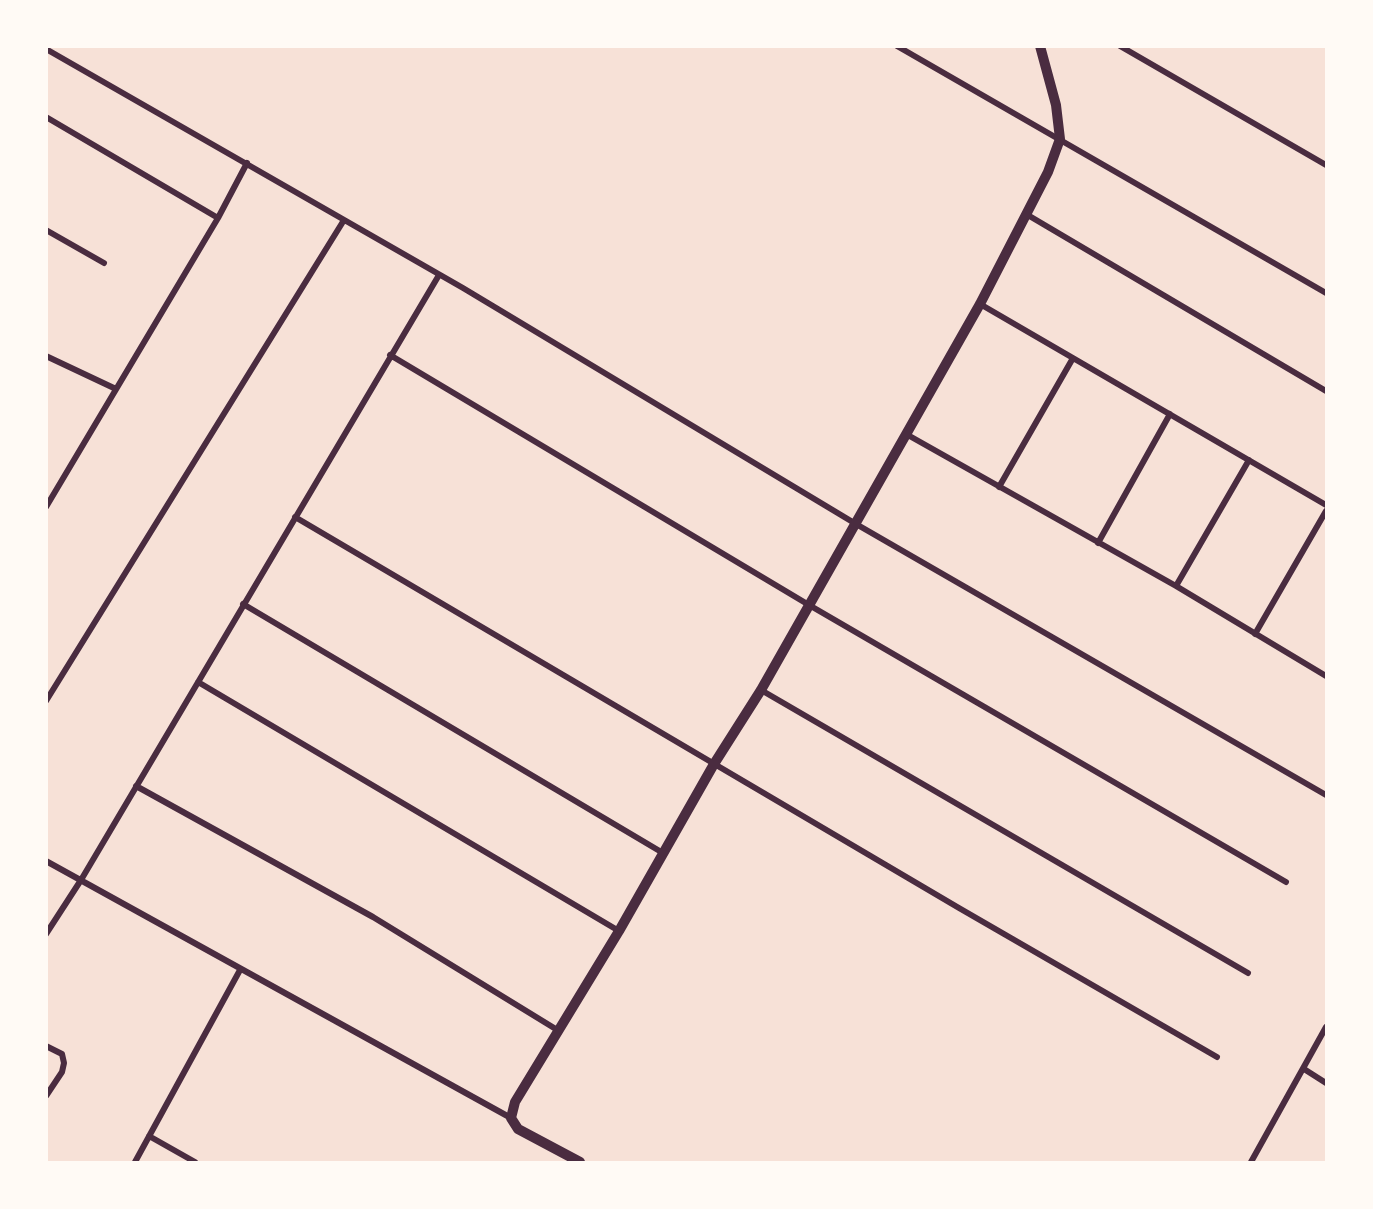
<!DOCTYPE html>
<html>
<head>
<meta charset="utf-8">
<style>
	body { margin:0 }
	#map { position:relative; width:1373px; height:1209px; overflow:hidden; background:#f7e1d7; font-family:"Sofia Sans Condensed",sans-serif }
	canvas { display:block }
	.frame { position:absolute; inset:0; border:48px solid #fffaf5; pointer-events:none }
</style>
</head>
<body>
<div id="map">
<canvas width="1373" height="1209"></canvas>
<div class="frame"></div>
</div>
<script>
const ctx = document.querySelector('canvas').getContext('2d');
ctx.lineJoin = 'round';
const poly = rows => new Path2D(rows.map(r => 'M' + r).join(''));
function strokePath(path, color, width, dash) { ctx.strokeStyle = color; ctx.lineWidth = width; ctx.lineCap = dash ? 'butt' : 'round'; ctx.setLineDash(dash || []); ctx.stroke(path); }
strokePath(poly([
	[897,46,1326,293],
	[1120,46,1326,165],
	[46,49,463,288,856,524,1326,795],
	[46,117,218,218],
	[1026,214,1326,391],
	[46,230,104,263],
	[980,304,1326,505],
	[390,355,809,605,1286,882],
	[46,356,116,389],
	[906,434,1176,586,1326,676],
	[999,487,1073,358],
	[46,507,218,218,247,163],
	[295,517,959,908,1217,1057],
	[1098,543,1170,414],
	[1176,586,1249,460],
	[243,604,663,853],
	[1255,634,1326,511],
	[198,682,619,931],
	[761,690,1248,973],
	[46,701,344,220],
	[136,786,373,917,559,1031],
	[46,861,511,1118],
	[46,934,81,880,439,275],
	[46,1046,62,1054,64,1063,62,1072,46,1096],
	[1304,1069,1326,1083],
	[149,1136,195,1162],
	[135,1162,240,970],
	[1251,1162,1326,1027]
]), '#4a2c40', 6);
strokePath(poly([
	[580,1162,518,1129,511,1118,515,1102,619,931,714,764,761,690,980,304,1048,172,1060,139,1056,105,1040,46]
]), '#4a2c40', 10);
</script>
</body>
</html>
